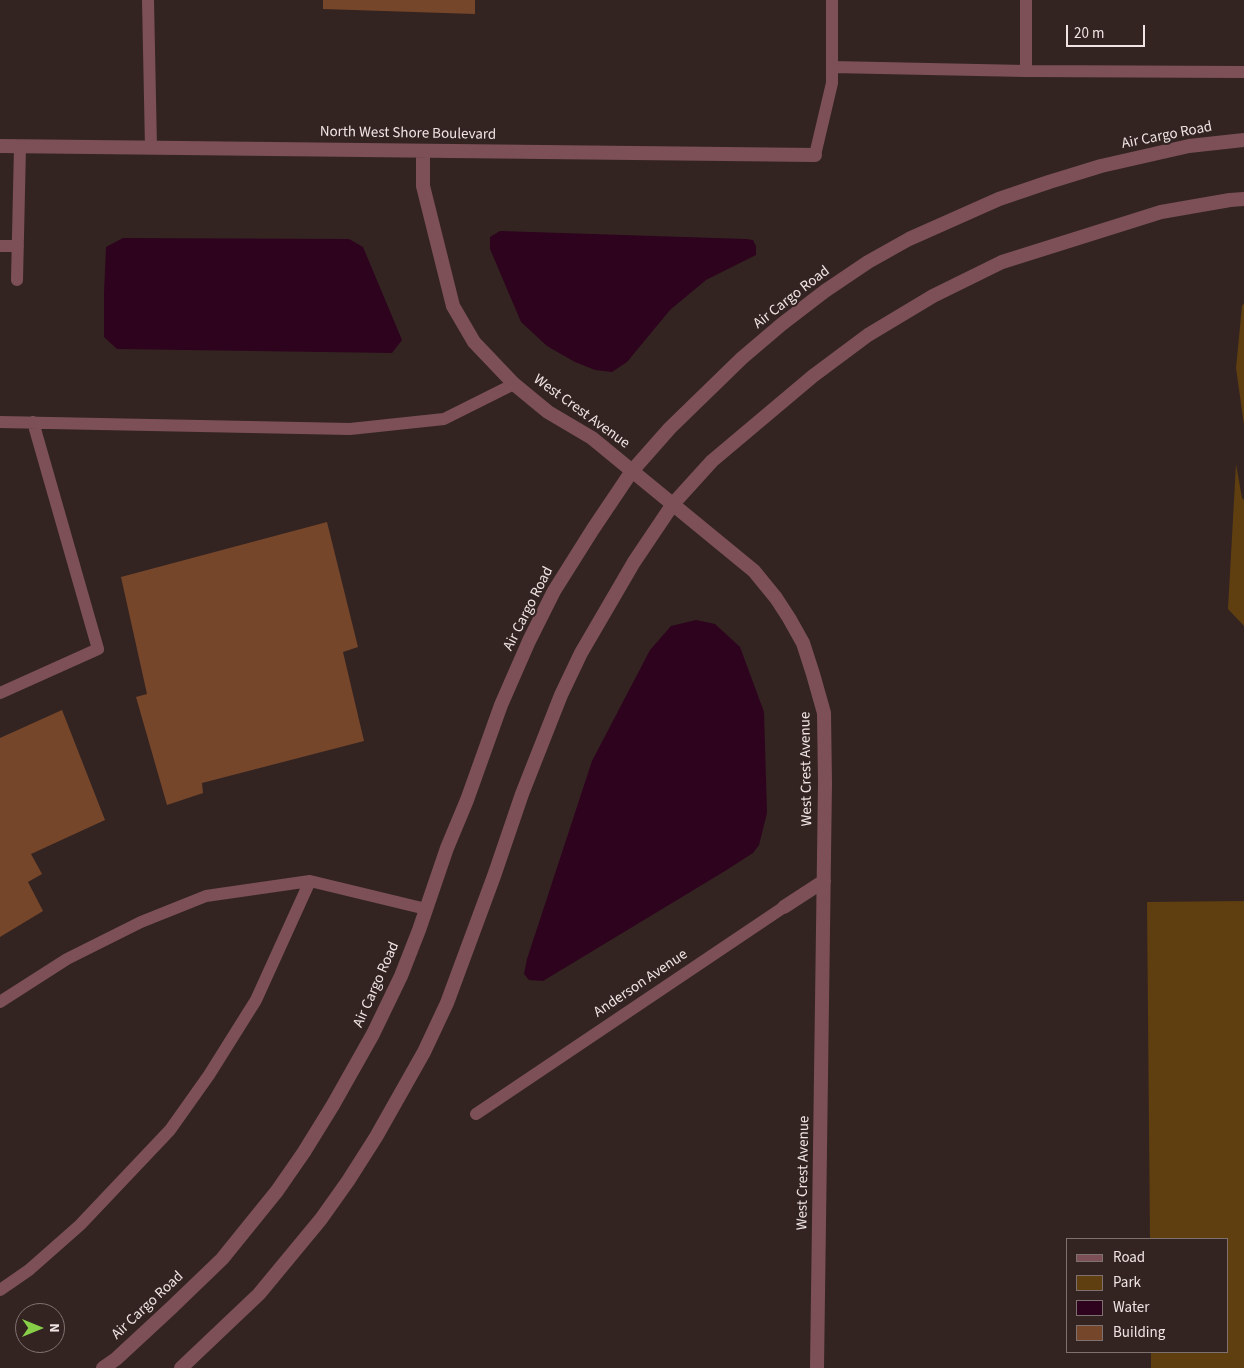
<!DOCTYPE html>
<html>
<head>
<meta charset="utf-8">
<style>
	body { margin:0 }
	#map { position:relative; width:1244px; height:1368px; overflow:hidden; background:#332422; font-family:"Source Sans 3",sans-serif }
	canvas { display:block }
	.legend { position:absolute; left:1066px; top:1238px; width:162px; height:115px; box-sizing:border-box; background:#332422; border:1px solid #7e716f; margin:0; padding:6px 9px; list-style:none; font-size:15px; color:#efe4e3 }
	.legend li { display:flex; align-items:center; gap:10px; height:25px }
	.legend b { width:25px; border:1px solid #7e716f }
	.north { position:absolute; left:15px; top:1303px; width:50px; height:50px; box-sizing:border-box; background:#332422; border:1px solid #7e716f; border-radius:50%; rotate:90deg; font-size:14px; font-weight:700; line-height:20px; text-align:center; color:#efe4e3 }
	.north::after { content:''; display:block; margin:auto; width:18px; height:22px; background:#88cf49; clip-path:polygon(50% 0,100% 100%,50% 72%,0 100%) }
	.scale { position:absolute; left:1066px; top:25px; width:79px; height:22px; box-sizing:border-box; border:2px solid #efe4e3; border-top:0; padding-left:6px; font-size:15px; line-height:18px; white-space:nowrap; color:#efe4e3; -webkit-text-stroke:4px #332422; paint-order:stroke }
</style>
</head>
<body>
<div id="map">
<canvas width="1244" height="1368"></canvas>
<ul class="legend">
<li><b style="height:6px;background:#7d5058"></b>Road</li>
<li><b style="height:14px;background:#5f3e10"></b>Park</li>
<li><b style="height:14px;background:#2e031d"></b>Water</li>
<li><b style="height:14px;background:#76462a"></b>Building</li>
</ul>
<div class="north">N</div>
<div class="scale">20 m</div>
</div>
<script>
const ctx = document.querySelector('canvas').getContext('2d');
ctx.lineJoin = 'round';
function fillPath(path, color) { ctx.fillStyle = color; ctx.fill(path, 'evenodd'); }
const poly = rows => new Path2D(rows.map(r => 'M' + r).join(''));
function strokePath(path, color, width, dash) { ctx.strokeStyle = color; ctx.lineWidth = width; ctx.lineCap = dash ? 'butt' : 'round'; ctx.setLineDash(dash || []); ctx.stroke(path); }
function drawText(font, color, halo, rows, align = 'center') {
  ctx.font = font + ' "Source Sans 3",sans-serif'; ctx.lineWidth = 4.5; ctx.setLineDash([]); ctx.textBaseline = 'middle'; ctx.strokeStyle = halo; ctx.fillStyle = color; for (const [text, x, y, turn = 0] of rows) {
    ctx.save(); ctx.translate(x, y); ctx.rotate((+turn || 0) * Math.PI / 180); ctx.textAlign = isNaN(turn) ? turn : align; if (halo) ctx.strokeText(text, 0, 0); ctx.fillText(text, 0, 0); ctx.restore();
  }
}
fillPath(poly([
	[1244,303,1244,425,1236,368,1242,306],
	[1236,464,1242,498,1244,500,1244,626,1228,609],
	[1244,901,1244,1368,1151,1368,1151,1352,1228,1352,1228,1239,1150,1239,1147,902]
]), '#5f3e10');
fillPath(poly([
	[500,231,746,239,753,240,756,246,756,255,706,280,670,310,627,362,612,372,595,370,575,362,547,346,521,322,490,249,490,237],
	[123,238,349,239,363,247,402,340,392,353,117,349,104,337,104,293,106,247],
	[696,620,715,624,740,647,764,712,767,813,759,845,753,853,725,871,543,981,529,980,524,974,527,959,592,761,650,650,671,626]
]), '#2e031d');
fillPath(poly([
	[323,0,475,0,475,14,323,9],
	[327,522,358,647,343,652,364,741,202,783,203,793,167,805,136,697,147,694,121,577],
	[62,710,105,820,31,854,42,874,28,882,43,911,0,937,0,738]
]), '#76462a');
strokePath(poly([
	[148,0,151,148],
	[832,67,1026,71,1026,0],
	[1026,71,1244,72],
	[815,155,832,83,832,0],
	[0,246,18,246],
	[17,280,20,147],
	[0,422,350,429,444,419,514,384],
	[0,693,98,649,33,422],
	[0,1002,67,959,141,922,206,896,310,881,426,909],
	[476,1114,784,907],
	[0,1290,29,1270,80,1225,170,1130,209,1075,256,1000,310,881]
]), '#7d5058', 12);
strokePath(poly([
	[0,146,815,155],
	[423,151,423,186,453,306,474,342,514,384,548,412,592,438,754,571,776,598,789,618,803,643,813,674,824,713,825,783,817,1368],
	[784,907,824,881]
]), '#7d5058', 14);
strokePath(poly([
	[103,1368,116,1359,170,1309,222,1259,277,1191,304,1152,333,1105,373,1034,401,976,419,930,447,848,467,800,501,705,529,641,554,591,593,529,632,471,670,428,742,358,782,324,825,291,868,262,909,239,999,199,1049,182,1101,166,1189,146,1244,140],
	[181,1368,259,1294,321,1219,348,1181,376,1137,424,1052,447,1003,494,876,522,794,561,695,581,653,634,562,673,504,712,461,813,376,868,335,933,296,1002,262,1161,212,1230,200,1244,199]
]), '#7d5058', 14);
drawText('15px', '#efe4e3', '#332422', [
	["North West Shore Boulevard",408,134,1],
	["Air Cargo Road",1167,136,-11],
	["Air Cargo Road",792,298,-38],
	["West Crest Avenue",581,412,36],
	["Air Cargo Road",529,609,-63],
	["West Crest Avenue",807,769,-91],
	["Anderson Avenue",641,984,-34],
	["Air Cargo Road",377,985,-66],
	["West Crest Avenue",804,1173,-89],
	["Air Cargo Road",148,1306,-43]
]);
</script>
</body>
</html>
